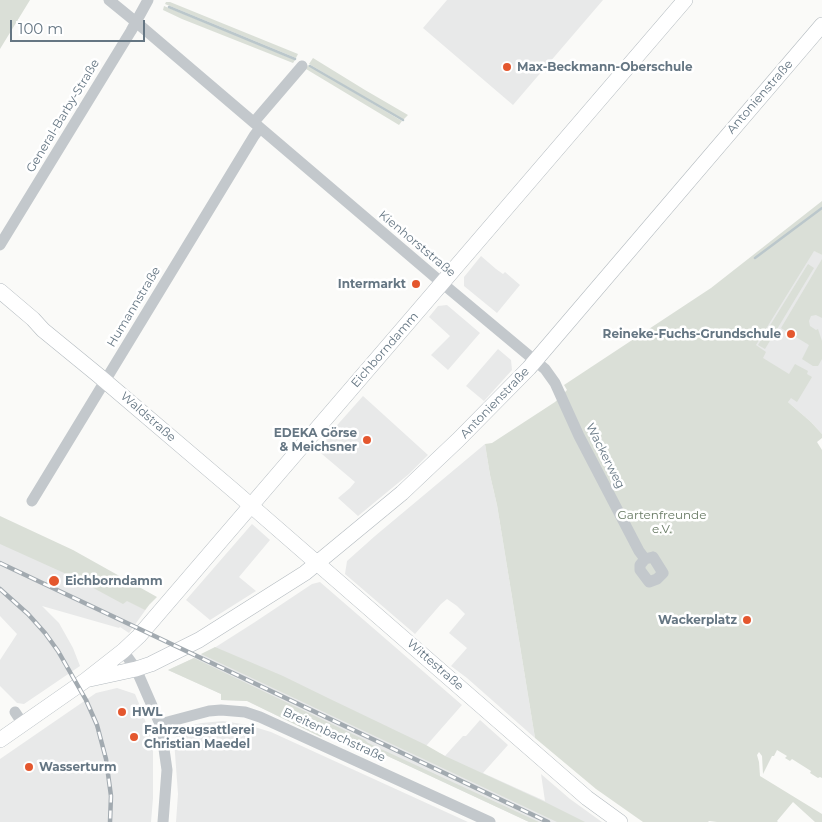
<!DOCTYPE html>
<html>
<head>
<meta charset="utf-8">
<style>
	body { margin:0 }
	#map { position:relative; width:822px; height:822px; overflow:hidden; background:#fafaf8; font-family:Montserrat,sans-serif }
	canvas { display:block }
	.scale { position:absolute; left:10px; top:20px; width:135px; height:22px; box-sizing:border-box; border:2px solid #657683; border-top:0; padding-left:6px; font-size:15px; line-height:18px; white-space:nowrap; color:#657683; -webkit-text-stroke:4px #fff; paint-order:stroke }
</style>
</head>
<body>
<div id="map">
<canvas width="822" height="822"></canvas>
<div class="scale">100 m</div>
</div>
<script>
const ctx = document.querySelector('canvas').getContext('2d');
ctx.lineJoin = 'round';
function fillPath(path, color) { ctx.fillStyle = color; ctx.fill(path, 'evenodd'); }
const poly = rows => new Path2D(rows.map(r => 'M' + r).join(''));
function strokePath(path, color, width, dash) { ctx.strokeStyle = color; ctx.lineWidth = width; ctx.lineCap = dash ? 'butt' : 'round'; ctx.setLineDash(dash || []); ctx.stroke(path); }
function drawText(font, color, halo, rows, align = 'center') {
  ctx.font = font + ' Montserrat,sans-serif'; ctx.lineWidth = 5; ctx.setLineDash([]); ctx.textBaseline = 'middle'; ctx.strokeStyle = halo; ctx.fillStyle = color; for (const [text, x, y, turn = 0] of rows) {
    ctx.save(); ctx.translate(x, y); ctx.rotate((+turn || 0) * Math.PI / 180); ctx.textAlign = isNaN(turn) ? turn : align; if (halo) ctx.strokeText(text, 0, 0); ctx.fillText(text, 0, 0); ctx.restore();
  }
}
fillPath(poly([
	[447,0,603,0,513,105,423,28],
	[811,249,822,255,822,434,811,422,788,402,748,353],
	[481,256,496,269,503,274,505,272,520,285,497,313,464,286,464,277],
	[447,305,480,333,448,370,431,355,450,336,429,317,438,306],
	[498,349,511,360,512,370,484,401,466,386],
	[363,396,428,455,409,474,358,516,338,498,350,488,355,482,316,449],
	[485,444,490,475,497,505,535,738,467,678,451,666,467,648,449,633,465,614,457,606,447,599,441,604,415,634,345,574,347,561,375,536],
	[252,524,270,540,239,577,256,591,210,620,186,600],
	[0,531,149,605,129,633,120,627,119,628,42,606,59,623,73,648,80,666,24,704,17,703,0,686,0,660,17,634,0,616],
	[320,582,462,705,426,746,445,756,463,736,466,736,480,720,508,745,483,773,545,801,541,774,570,799,602,822,529,822,351,739,348,745,323,734,321,737,247,701,221,700,221,694,168,670,211,650,255,622,312,584],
	[117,688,135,694,142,711,153,745,153,798,151,822,0,822,0,759,96,693],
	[223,721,248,725,271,732,468,822,176,822,178,794,174,740,179,731,192,725,202,723]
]), '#e8e9e9');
fillPath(poly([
	[0,0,30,0,0,49],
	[166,2,170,2,298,54,296,58,165,4],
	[164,6,242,38,295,60,293,63,182,19,163,10],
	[313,58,365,90,408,115,403,120,309,64],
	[308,65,402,121,399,125,306,69],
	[822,201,822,255,814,251,756,345,766,352,763,358,789,374,795,364,808,371,807,374,812,377,797,402,791,398,788,402,811,422,822,434,822,438,817,442,822,450,822,778,820,777,818,778,810,773,811,771,792,759,790,761,785,758,787,756,777,750,774,756,772,756,763,774,762,756,759,752,757,755,759,762,760,776,822,814,822,822,815,822,793,802,777,821,778,822,717,822,709,821,708,822,643,822,596,789,535,738,497,505,490,475,485,444,492,443,555,402,567,390,564,385,711,288],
	[822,259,822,318,816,315,811,316,809,321,810,326,816,330,818,329,822,341,822,359,818,366,813,366,802,359,809,345,781,328],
	[808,264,814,268,765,349,758,345],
	[0,516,73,550,157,597,149,605,145,610,127,601,123,604,73,577,0,544],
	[215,647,283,676,328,698,426,745,445,756,545,802,585,822,557,822,201,654],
	[194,658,365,740,368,743,539,822,529,822,351,739,348,745,323,734,321,737,247,701,221,700,221,694,168,670]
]), '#dadfd7');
strokePath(poly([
	[169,7,295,59],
	[310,66,403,120],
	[755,258,822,208]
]), '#bbc7cb', 2.5);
const secondary = poly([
	[0,291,33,319,43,330,98,375,233,490,587,798,620,822],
	[90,679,136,669,151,664,199,640,305,573,402,493,458,440,529,368,822,25],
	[0,740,86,680,123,651,139,636,685,0]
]);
strokePath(secondary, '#b3babf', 16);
strokePath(poly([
	[109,0,136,22,442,283,545,369,555,383,579,436,639,551,645,559],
	[254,122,302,66],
	[0,245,131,31,148,0],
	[32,501,254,136,260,128],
	[653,557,663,573,657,579,649,582,640,570,640,565,645,559,653,557],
	[123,651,136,669,160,724,163,742,167,770,163,822],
	[15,712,23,724],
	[160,724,209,711,221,710,245,712,260,717,490,822]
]), '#c3c8cc', 11);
strokePath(secondary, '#fff', 15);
const rail = poly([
	[0,563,548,822],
	[0,589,28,614,45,633,58,651,86,700,97,725,106,759,111,796,110,822]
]);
strokePath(rail, '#a2aab0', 4.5);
strokePath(rail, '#fff', 2.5, [8]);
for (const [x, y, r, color] of [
	[507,67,5,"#e4572e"],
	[416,284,5,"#e4572e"],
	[791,334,5,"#e4572e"],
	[367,440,5,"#e4572e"],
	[54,581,6,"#e4572e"],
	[747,620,5,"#e4572e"],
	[122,712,5,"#e4572e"],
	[134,737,5,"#e4572e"],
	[29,767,5,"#e4572e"]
]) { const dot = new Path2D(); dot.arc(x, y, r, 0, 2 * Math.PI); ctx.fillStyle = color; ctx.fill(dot); strokePath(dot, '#fff', 2); }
drawText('bold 12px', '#657683', '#fff', [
	["Max-Beckmann-Oberschule",517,67],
	["Intermarkt",406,284,"right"],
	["Reineke-Fuchs-Grundschule",781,334,"right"],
	["EDEKA Görse",357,433,"right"],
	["& Meichsner",357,447,"right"],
	["Eichborndamm",65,581],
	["Wackerplatz",737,620,"right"],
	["HWL",132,712],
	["Fahrzeugsattlerei",144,730],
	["Christian Maedel",144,744],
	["Wasserturm",39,767]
], 'left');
drawText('12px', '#657683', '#fff', [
	["Antonienstraße",760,97,-49],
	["General-Barby-Straße",63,116,-59],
	["Kienhorststraße",417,244,40],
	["Humannstraße",134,307,-59],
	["Eichborndamm",385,350,-49],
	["Antonienstraße",495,403,-46],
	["Waldstraße",148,417,41],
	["Wackerweg",605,456,63],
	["Wittestraße",435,665,41],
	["Breitenbachstraße",334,735,25]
]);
drawText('12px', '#687a64', '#fff', [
	["Gartenfreunde",662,515],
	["e.V.",662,529]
]);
</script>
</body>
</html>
